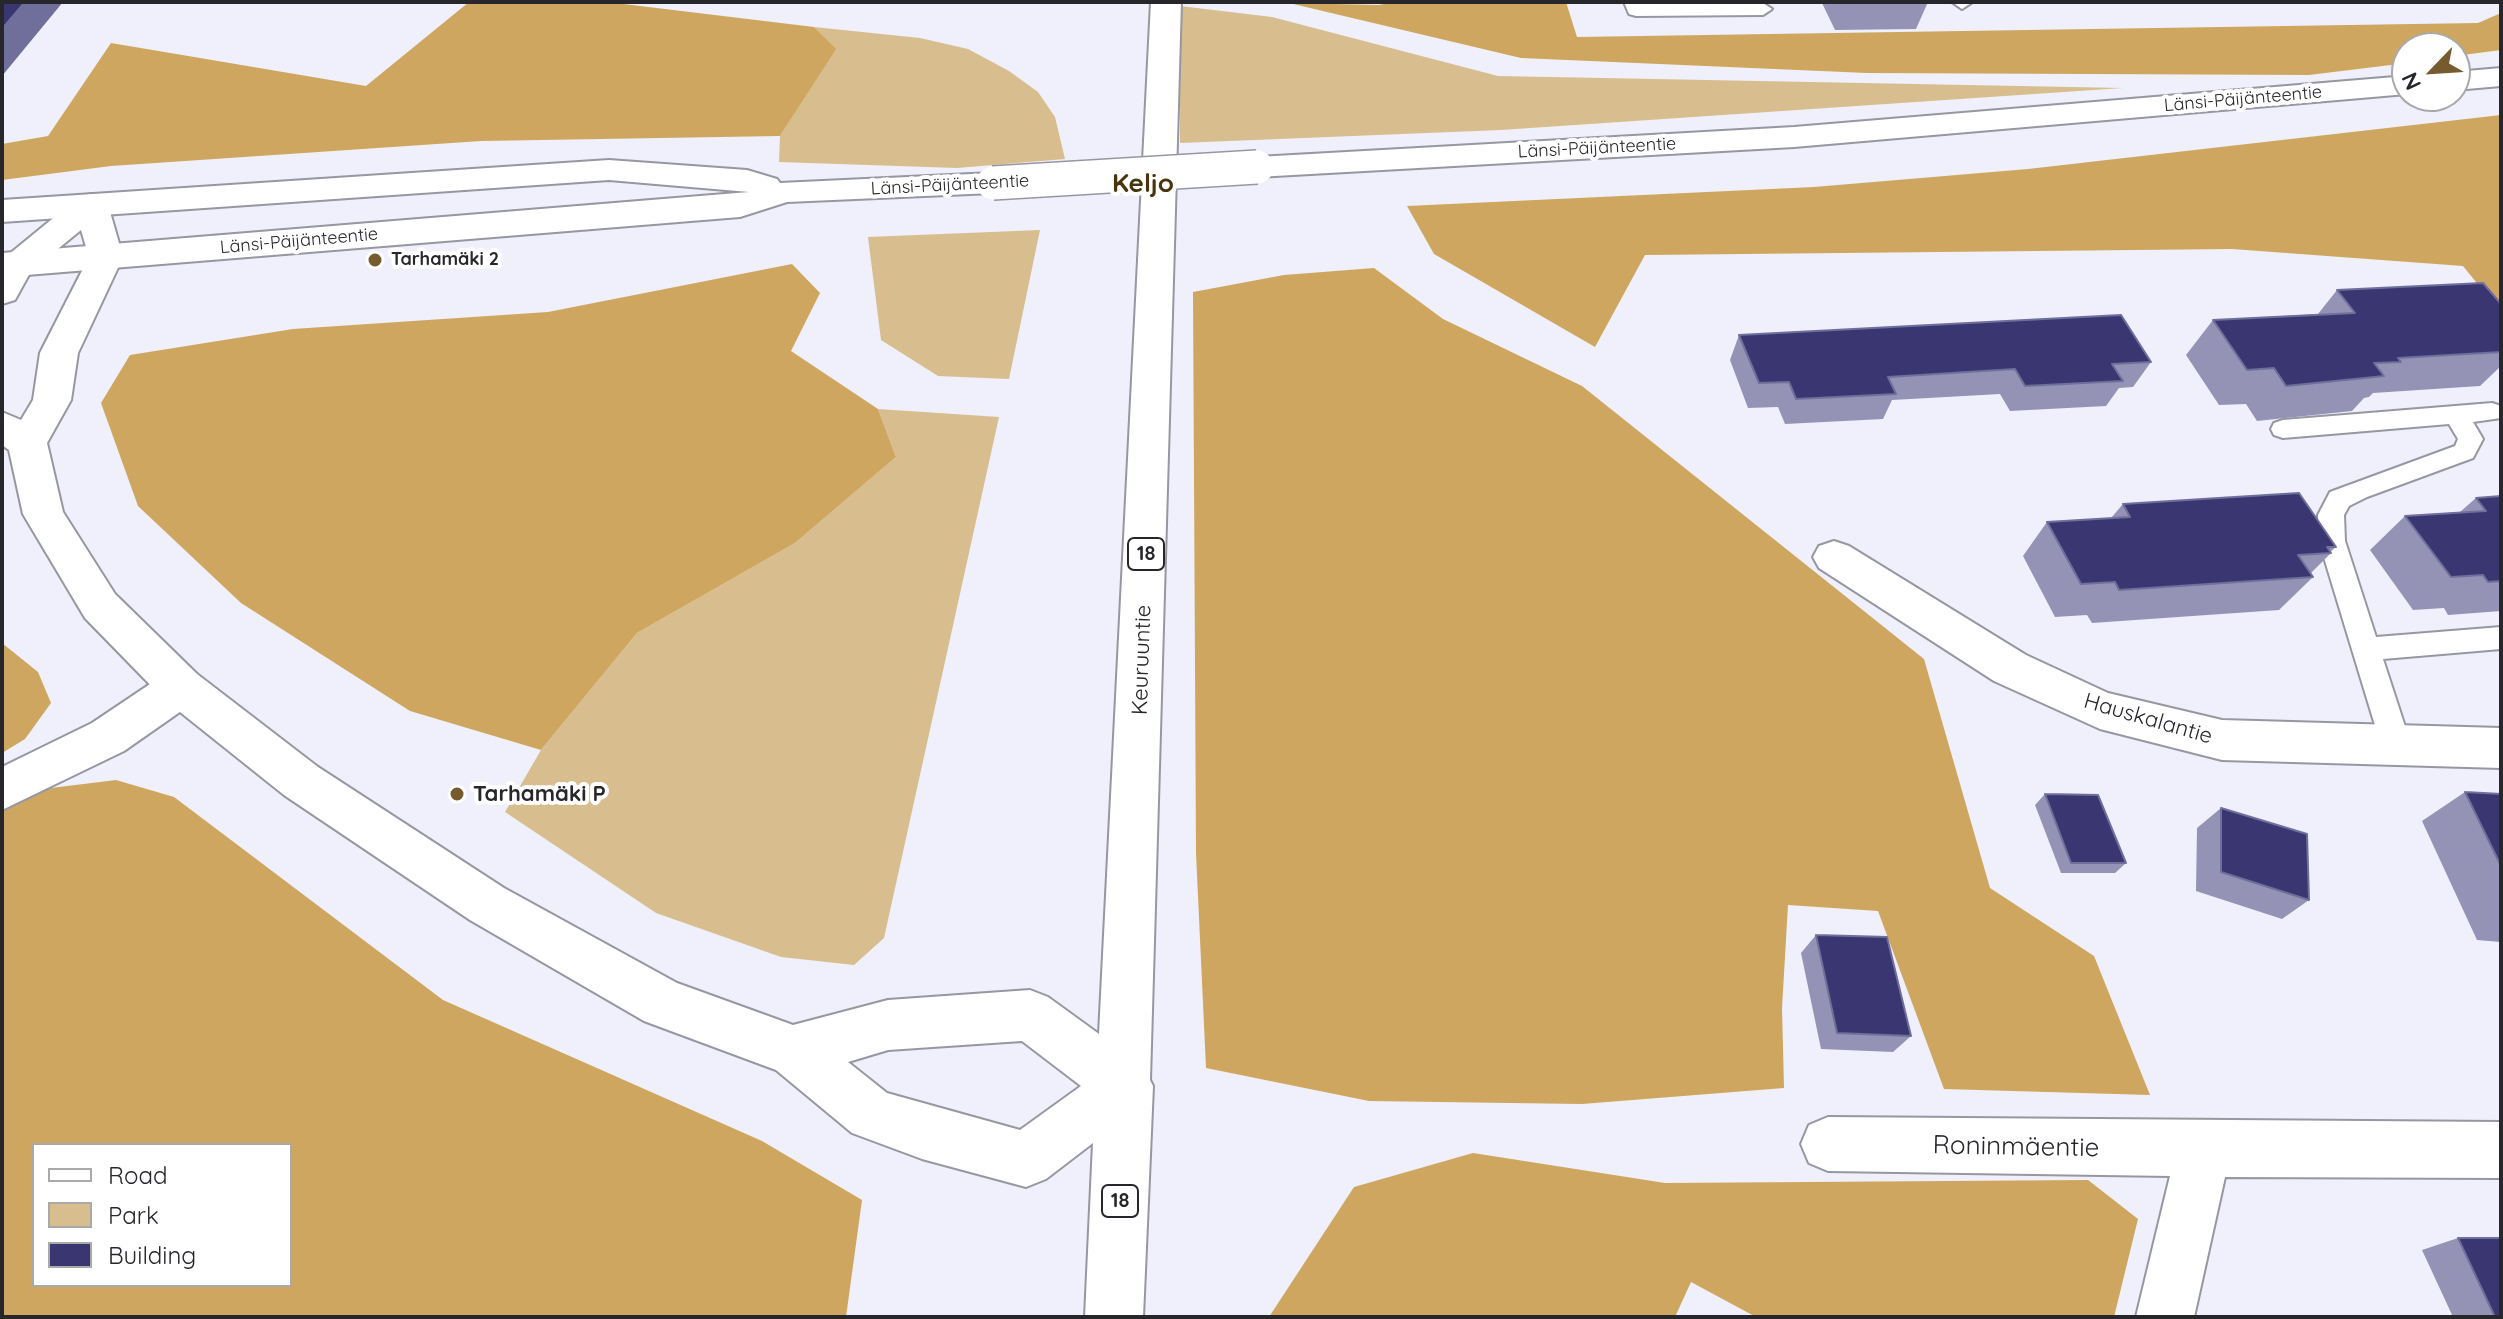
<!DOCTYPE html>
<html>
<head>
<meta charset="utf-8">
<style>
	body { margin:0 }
	#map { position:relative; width:2503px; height:1319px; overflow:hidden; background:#eff0fb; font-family:Quicksand,sans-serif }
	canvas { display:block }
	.frame { position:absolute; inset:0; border:4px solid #27272b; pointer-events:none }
	.legend { position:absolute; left:32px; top:1143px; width:260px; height:144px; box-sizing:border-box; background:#fff; border:2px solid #a9a9aa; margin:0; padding:10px 14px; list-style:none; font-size:24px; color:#27272b }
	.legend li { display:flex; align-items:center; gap:16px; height:40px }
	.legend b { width:40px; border:2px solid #a9a9aa }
	.north { position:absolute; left:2391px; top:32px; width:80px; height:80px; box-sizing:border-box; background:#fff; border:2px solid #a9a9aa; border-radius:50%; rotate:245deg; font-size:22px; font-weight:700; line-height:32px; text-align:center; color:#27272b }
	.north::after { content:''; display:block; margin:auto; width:28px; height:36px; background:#755b2d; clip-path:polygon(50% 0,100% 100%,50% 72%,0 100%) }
</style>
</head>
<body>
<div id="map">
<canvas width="2503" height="1319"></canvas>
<div class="frame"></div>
<ul class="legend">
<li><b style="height:10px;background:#fff"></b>Road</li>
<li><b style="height:22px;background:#d8bd8f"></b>Park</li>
<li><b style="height:22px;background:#3a3672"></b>Building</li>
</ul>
<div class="north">N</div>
</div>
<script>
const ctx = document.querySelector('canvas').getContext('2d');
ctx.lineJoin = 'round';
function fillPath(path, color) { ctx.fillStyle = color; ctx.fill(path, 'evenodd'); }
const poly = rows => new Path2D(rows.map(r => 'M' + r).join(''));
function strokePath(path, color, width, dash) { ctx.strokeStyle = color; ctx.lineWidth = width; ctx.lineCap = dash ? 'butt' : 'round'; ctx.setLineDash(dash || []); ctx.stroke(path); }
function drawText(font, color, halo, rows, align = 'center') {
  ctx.font = font + ' Quicksand,sans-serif'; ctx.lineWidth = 8; ctx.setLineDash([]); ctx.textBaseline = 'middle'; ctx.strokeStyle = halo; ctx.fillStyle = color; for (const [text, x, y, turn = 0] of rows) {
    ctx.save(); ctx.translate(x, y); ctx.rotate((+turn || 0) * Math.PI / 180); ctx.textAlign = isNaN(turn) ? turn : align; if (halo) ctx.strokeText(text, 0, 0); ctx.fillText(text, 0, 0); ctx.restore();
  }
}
fillPath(poly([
	[1180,6,1272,17,1498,76,2123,88,1501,130,1180,143],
	[814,27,920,38,968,49,1009,71,1038,92,1055,117,1065,159,957,168,779,162,780,136,835,49],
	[1040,230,1009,379,938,376,881,340,868,237],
	[878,409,999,417,884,938,854,965,781,957,656,913,505,812,541,750,637,633,795,543,896,457]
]), '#d8bd8f');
fillPath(poly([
	[469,2,607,2,814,27,836,49,780,136,481,141,111,166,2,180,2,144,48,136,111,43,366,86],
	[1394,2,1566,2,1577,37,2478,23,2501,13,2501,50,2455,56,2455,48,2407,48,2407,63,2309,75,1867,73,1521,58,1289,3,1379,5],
	[2501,115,2501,313,2463,266,2232,249,1645,255,1595,347,1434,254,1407,206,1814,187,2028,169],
	[792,264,820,293,791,351,878,409,896,457,795,543,637,633,541,750,410,711,241,603,138,506,101,403,130,355,293,329,548,312],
	[1374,268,1443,319,1582,386,1924,659,1990,888,2094,956,2150,1095,1944,1089,1878,911,1788,905,1782,1008,1784,1088,1582,1104,1369,1101,1206,1068,1196,853,1193,292,1284,275],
	[2,643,38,672,51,703,25,739,2,753],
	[116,780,174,797,443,1000,762,1141,862,1200,846,1317,2,1317,2,809,51,788],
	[34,1145,290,1145,290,1285,34,1285],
	[1473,1153,1665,1183,2088,1180,2138,1219,2114,1317,1756,1317,1691,1282,1675,1317,1269,1317,1354,1187]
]), '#cea65f');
const service = poly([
	[1624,2,1763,3,1772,9,1763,15,1636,16,1629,14,1624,2],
	[1952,2,1971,2,1971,3,1962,9,1952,2],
	[2492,403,2501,406,2501,418,2473,422,2483,439,2473,458,2367,497,2349,506,2344,515,2345,541,2376,637,2501,627,2501,649,2383,659,2411,745,2406,754,2396,757,2386,754,2381,745,2319,541,2318,515,2330,492,2455,446,2458,439,2449,424,2283,438,2274,435,2271,429,2274,423,2283,420,2492,403]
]);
const minor = poly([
	[1834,541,1849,546,2026,655,2108,693,2222,720,2501,728,2501,768,2222,760,2100,729,1994,681,1819,568,1813,557,1819,546,1834,541],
	[181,668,197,674,203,687,197,700,124,751,2,810,2,767,92,723,165,674,181,668],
	[1828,1117,2501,1122,2501,1178,2225,1177,2194,1317,2136,1317,2170,1176,1828,1171,1809,1163,1801,1144,1809,1125,1828,1117]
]);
const secondary = poly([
	[2501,68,2501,86,2455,90,2455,72,2501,68],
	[2407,76,2407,94,1794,147,1257,177,1245,174,1241,167,1245,160,1257,157,1794,127,2407,76],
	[609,160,747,170,777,179,780,183,993,173,1005,176,1010,183,1005,190,993,193,787,202,740,217,2,277,2,253,749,192,609,180,2,222,2,200,609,160]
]);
const trunk = poly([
	[1151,2,1181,2,1150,1080,1153,1086,1143,1317,1085,1317,1093,1143,1046,1179,1026,1187,922,1159,852,1133,776,1070,644,1021,470,920,284,795,165,700,85,618,23,514,9,450,2,445,2,412,21,420,33,400,40,353,89,257,81,230,31,271,15,300,2,304,2,260,79,197,91,194,103,197,108,205,123,257,78,353,71,400,47,443,63,512,115,594,197,674,318,767,504,888,677,983,793,1025,888,1000,1030,990,1048,997,1099,1034,1151,2],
	[1022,1041,1081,1086,1020,1130,887,1093,848,1062,888,1050,1022,1041]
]);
strokePath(service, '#9697a1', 4);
strokePath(minor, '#9697a1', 4);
strokePath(secondary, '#9697a1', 4);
strokePath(trunk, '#9697a1', 4);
fillPath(service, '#fff');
fillPath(minor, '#fff');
fillPath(secondary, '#fff');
fillPath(trunk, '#fff');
const secondaryBridge = poly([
	[993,183,1257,167]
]);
strokePath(secondaryBridge, '#9697a1', 36, []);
strokePath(secondaryBridge, '#fff', 33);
fillPath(poly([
	[1797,2,1928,2,1916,29,1835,30,1822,3],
	[2038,2,2093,2,2040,4],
	[2337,290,2501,304,2501,366,2480,386,2373,393,2369,397,2364,398,2352,411,2257,421,2246,404,2219,405,2186,355,2213,320,2318,314],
	[1739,335,2151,362,2133,387,2119,388,2106,406,2010,411,2000,394,1892,400,1883,419,1785,424,1778,407,1748,408,1730,360],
	[2501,496,2501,611,2448,615,2444,608,2413,610,2370,550,2405,516,2460,512,2476,498],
	[2123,504,2336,547,2330,552,2331,553,2310,574,2313,577,2279,610,2092,623,2087,615,2055,617,2023,556,2047,522,2111,518],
	[2465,792,2501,794,2501,942,2477,940,2422,821],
	[2045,794,2126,863,2115,873,2061,873,2035,805],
	[2221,808,2309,900,2282,919,2196,891,2197,828],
	[1816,935,1911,1036,1893,1052,1821,1049,1801,953],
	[2458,1238,2501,1317,2453,1317,2422,1250]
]), '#9493b6');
fillPath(poly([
	[25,2,63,2,2,76,2,29]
]), '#706e9b');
const building = poly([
	[2,2,25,2,2,29,2,2],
	[2483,283,2501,304,2501,352,2398,358,2401,362,2374,363,2384,376,2286,386,2274,368,2247,370,2213,320,2355,313,2337,290,2483,283],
	[2121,315,2151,362,2112,364,2123,381,2025,386,2015,369,1888,377,1896,394,1796,399,1789,382,1759,383,1739,335,2121,315],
	[2299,493,2336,547,2327,547,2331,553,2298,555,2313,577,2119,590,2115,582,2081,584,2047,522,2130,517,2123,504,2299,493],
	[2501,496,2501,581,2488,582,2483,575,2451,577,2405,516,2486,511,2476,498,2501,496],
	[2465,792,2501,794,2501,866,2465,792],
	[2045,794,2098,795,2126,863,2071,863,2045,794],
	[2221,808,2307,834,2309,900,2221,872,2221,808],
	[1816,935,1887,937,1911,1036,1837,1033,1816,935],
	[2458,1238,2501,1238,2501,1317,2495,1317,2458,1238]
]);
fillPath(building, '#3a3672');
strokePath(building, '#706e9b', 2);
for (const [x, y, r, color] of [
	[375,260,8,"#755b2d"],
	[457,794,8,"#755b2d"]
]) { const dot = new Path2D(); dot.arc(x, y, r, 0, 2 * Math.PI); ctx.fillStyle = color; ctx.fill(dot); strokePath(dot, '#fff', 3); }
drawText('18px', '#27272b', '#fff', [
	["Länsi-Päijänteentie",2243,99,-5],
	["Länsi-Päijänteentie",1597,148,-3],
	["Länsi-Päijänteentie",950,185,-3],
	["Länsi-Päijänteentie",299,241,-5]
]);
drawText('bold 18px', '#27272b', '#fff', [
	["Tarhamäki 2",391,260]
], 'left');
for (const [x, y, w] of [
	[1146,554,36],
	[1120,1201,36]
]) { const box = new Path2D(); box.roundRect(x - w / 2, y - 16, w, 32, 6); ctx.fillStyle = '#fff'; ctx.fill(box); strokePath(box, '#27272b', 2); }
drawText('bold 20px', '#27272b', null, [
	["18",1146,554],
	["18",1120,1201]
]);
drawText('22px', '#27272b', '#fff', [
	["Keuruuntie",1142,660,-88],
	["Hauskalantie",2148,719,16]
]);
drawText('bold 22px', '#27272b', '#fff', [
	["Tarhamäki P",473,794]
], 'left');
drawText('bold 26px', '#48340d', '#fff', [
	["Keljo",1143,184]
]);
drawText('26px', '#27272b', '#fff', [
	["Roninmäentie",2016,1147,1]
]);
</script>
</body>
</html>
